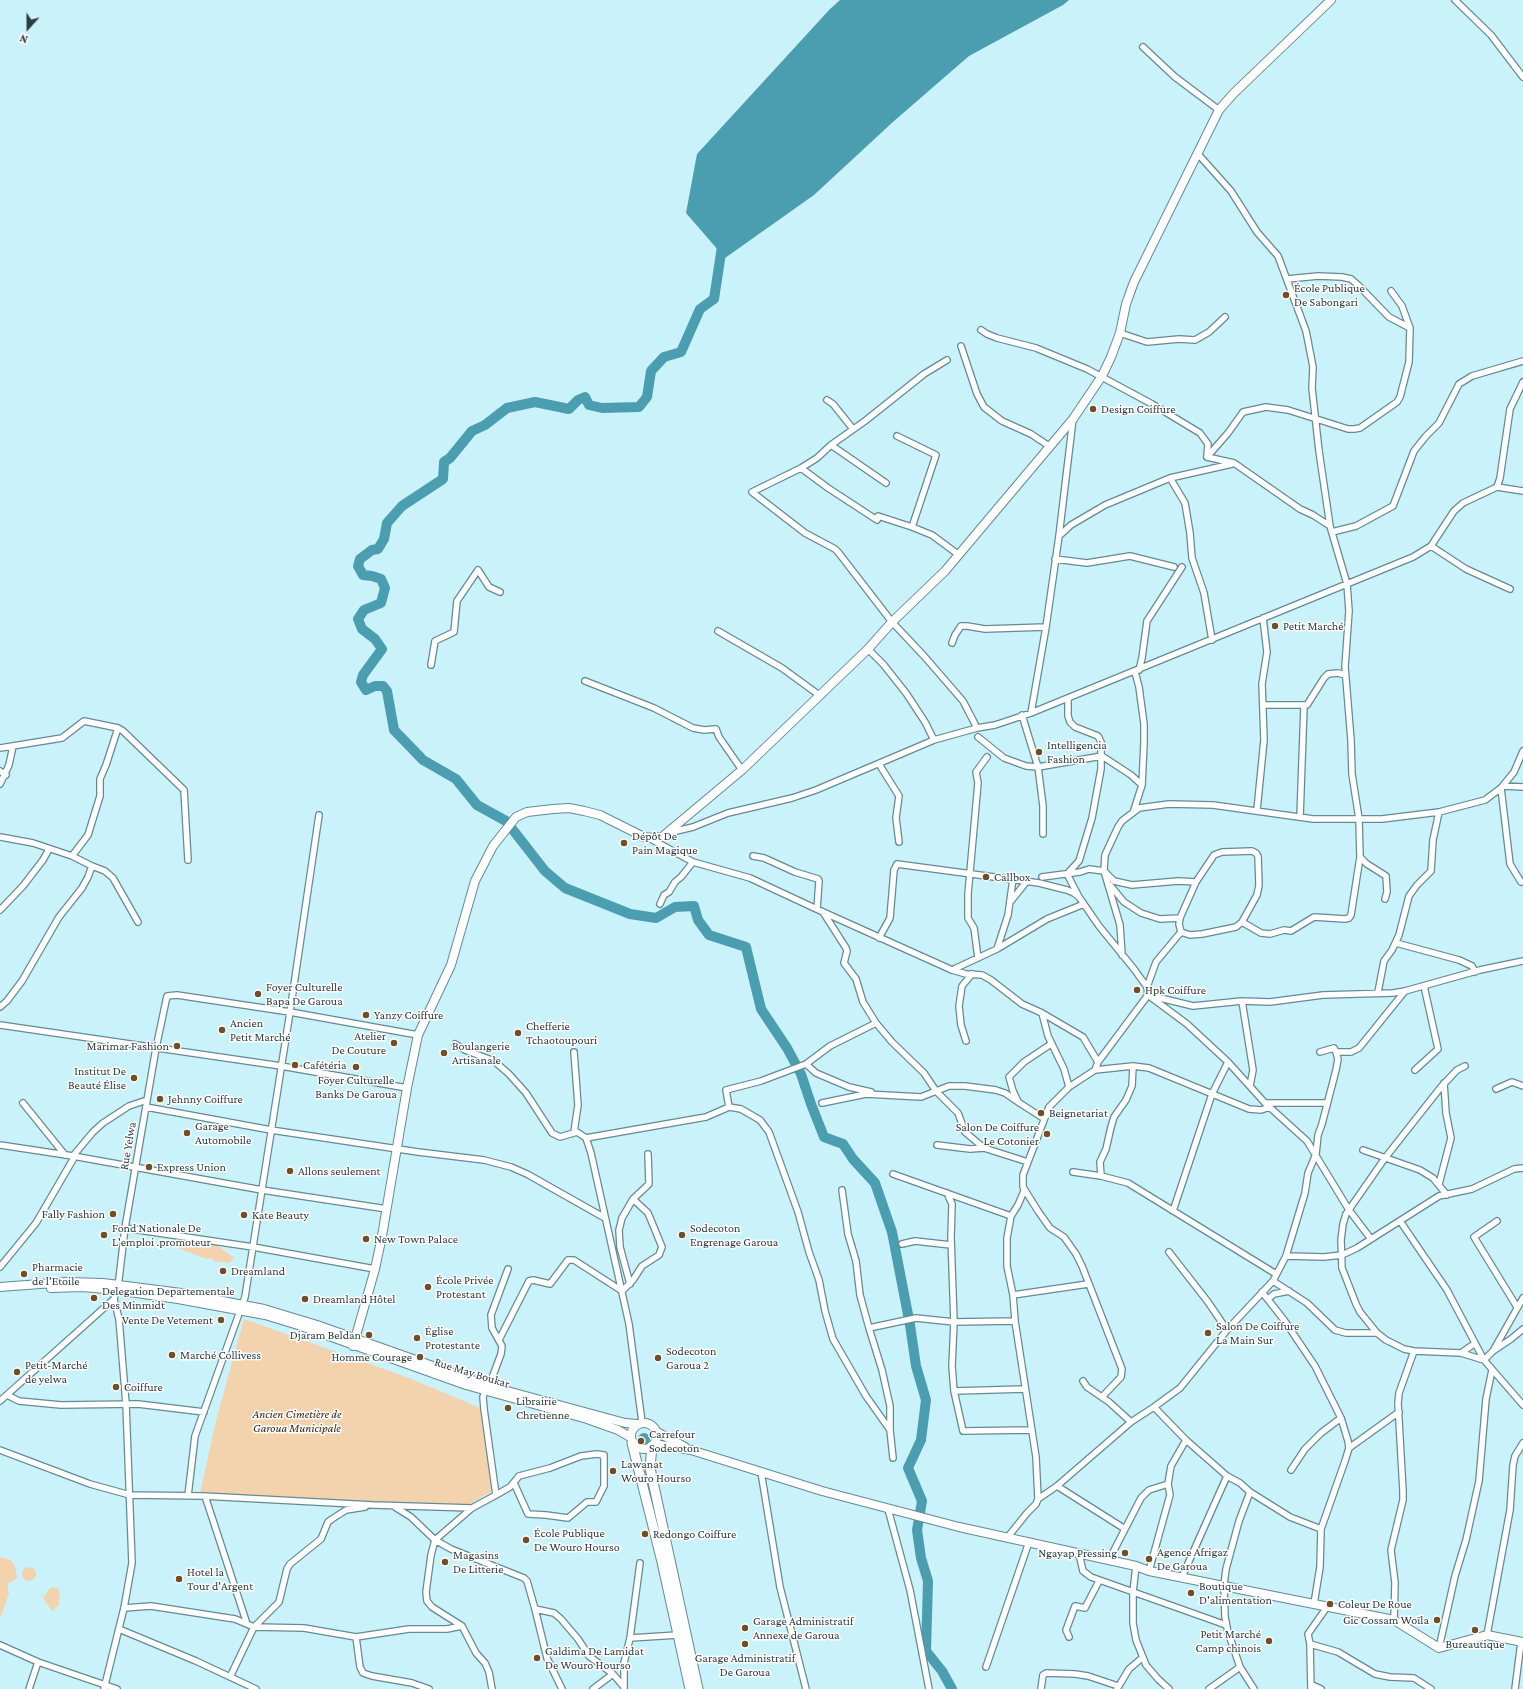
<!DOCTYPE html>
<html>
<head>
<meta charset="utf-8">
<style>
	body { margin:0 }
	#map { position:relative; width:1523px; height:1689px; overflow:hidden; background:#c9f2fb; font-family:"Crimson Pro",serif }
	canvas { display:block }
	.north { position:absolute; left:8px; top:8px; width:40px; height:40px; -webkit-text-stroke:3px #fff; paint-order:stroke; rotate:201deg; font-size:11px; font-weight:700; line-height:16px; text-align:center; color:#2c3c40 }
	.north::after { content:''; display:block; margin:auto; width:14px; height:18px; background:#2c3c40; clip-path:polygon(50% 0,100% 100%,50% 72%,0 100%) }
</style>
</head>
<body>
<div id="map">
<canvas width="1523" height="1689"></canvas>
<div class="north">N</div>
</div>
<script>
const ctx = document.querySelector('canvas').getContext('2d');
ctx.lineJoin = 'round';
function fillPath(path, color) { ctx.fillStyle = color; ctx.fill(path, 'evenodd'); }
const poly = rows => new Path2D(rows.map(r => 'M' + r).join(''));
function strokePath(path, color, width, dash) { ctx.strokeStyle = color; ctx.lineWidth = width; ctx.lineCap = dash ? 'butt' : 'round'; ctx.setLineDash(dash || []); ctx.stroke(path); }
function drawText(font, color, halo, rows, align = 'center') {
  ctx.font = font + ' "Crimson Pro",serif'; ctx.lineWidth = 3; ctx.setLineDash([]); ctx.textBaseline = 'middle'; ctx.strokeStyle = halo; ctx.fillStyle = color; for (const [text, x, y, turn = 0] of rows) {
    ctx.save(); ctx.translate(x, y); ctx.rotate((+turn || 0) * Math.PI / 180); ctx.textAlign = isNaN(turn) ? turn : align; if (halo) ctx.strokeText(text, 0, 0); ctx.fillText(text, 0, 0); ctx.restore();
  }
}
fillPath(poly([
	[176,1242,201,1248,200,1244,217,1245,234,1258,229,1263,214,1261,211,1258,206,1259,176,1247],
	[244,1319,409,1378,480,1408,492,1491,468,1505,340,1501,200,1493,217,1417],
	[0,1557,11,1560,15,1567,17,1577,14,1581,7,1583,9,1593,2,1614,0,1616],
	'22 1574a7 7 0 1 1 14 0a7 7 0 1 1-14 0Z',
	[53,1587,59,1589,60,1594,59,1604,55,1608,54,1611,52,1611,43,1598,50,1588]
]), '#f3d2ae');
fillPath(poly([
	[840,0,1069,0,1063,5,969,56,894,121,814,195,725,258,686,213,697,154,830,9],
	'638 1439a6 6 0 1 1 12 0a6 6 0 1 1-12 0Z'
]), '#4b9eaf');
strokePath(poly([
	[723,240,714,299,700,309,681,352,664,357,651,371,647,397,639,407,602,408,589,405,585,397,578,400,569,409,535,402,507,408,485,425,472,431,450,458,444,462,443,479,402,506,387,523,384,539,378,549,372,550,360,559,358,566,363,575,372,576,381,579,385,588,381,603,364,610,358,619,362,629,375,639,382,649,363,675,361,682,366,690,375,686,383,686,387,691,394,730,423,760,456,779,477,805,506,821,545,871,565,888,630,914,656,918,675,907,694,906,698,920,709,935,746,947,761,1009,787,1048,801,1074,811,1104,824,1137,843,1144,853,1159,875,1183,892,1232,910,1325,916,1366,926,1400,921,1440,908,1468,922,1501,917,1530,921,1558,928,1581,926,1651,942,1671,952,1689]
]), '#4b9eaf', 10);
const street = poly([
	[1455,0,1491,35,1523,77],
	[1143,47,1175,77,1219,110],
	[1198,154,1231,191,1257,232,1278,256,1306,331,1313,367,1312,388,1319,451,1330,526],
	[1287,279,1318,276,1342,277,1351,279,1358,285,1389,317,1410,328],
	[981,330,987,334,997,338,1036,348,1087,369,1152,404,1200,433,1208,444,1207,456],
	[1120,333,1147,342,1179,339,1195,340,1209,332,1225,317],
	[961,346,977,394,984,407,1002,421,1031,434,1049,446],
	[947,360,924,374,865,421,831,445,817,458,801,468,752,492,805,533,835,549,838,552,892,622,924,656,963,701,977,728],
	[827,400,833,404,853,429],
	[897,436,936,455,912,527],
	[831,445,886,483],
	[1207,457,1234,463,1300,509,1313,515,1330,526,1347,584,1349,611,1345,667,1351,740,1352,774,1359,819,1360,857,1367,864,1386,876,1387,892,1385,899],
	[1207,457,1228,433,1243,412,1266,407,1288,410,1348,429,1354,429,1360,428,1397,402,1400,397,1409,362,1410,328,1402,306,1391,291],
	[801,468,828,488,877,520],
	[1170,478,1185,503,1190,533,1192,558,1204,593,1212,640],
	[1497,487,1523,491],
	[878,516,912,527,932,535,959,555],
	[1332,532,1356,526,1393,506,1414,451,1426,436,1439,423,1459,384,1472,376,1523,361],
	[1059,536,1071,525,1105,505,1170,478,1232,464],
	[1431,546,1466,569,1510,589],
	[1055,559,1087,563,1130,556,1174,567],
	[718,631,782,668,819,695],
	[952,643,955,635,961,626,967,626,985,629,1046,627],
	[868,649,883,664,906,693,925,722,934,740],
	[431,665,435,641,454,632,457,601,478,570,489,587,500,592],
	[1139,670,1142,658,1147,621,1182,567],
	[585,681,654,708,693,728,704,730,716,729,719,737,742,770],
	[1068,699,1068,716,1070,722,1075,727,1098,736,1101,742,1101,769,1092,818,1079,861,1067,874,1078,895],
	[1264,705,1307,705,1324,678,1328,674,1338,673,1345,675],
	[1031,713,1046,627,1059,536,1073,419],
	[1022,715,1038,767,1043,806,1043,834],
	[978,737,1004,758,1026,766,1038,767,1102,756,1131,775,1142,785],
	[0,748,62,738,84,721,118,728,123,731,184,790,188,860],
	[879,764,899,796,896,818,899,842],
	[0,771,6,775],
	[0,784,9,765,13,746],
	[1503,786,1523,787],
	[1501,788,1510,864,1521,882],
	[1134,810,1142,785,1144,743,1144,724,1139,687,1135,672],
	[1257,810,1264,740,1262,684,1267,652,1263,618],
	[1300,817,1304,706],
	[668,833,693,827,728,813,792,798,816,790,934,740,977,728,995,725,1031,713,1413,557,1431,546,1454,511,1463,503,1497,487,1500,478,1510,409,1523,382],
	[0,837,33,843,72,856,88,835,100,796,100,779,106,765,118,728],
	[649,838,693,862,750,878,823,912,952,970,966,974,982,975,991,980,1022,1004,1042,1013,1048,1036,1064,1069,1069,1087],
	[72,856,92,866],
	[753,856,764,858,795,872,818,879,819,881,817,909],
	[1042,877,1080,872,1089,869,1104,871,1114,881,1132,885,1178,881,1196,882,1214,855,1222,852,1252,851,1256,853,1258,856,1259,885,1257,895,1242,922,1236,927,1202,934,1190,935,1181,932],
	[1110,885,1124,902,1141,913,1160,919,1180,918],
	[1011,901,1027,881],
	[660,904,664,895,669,892,675,882,681,877,693,862],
	[0,910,23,886,43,860,49,849],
	[823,912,846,948,847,951,844,963,856,979,863,1002,876,1023,892,1042,924,1073,936,1091,958,1113,965,1132,984,1148,1028,1162],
	[1242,922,1261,933,1270,934,1284,930,1291,931,1314,917,1345,919,1349,918,1351,915,1360,857],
	[1181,932,1179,924,1180,918,1196,882],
	[879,938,890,918,894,870,897,864,1039,883,1067,890,1074,893,1079,897,1099,926,1134,969,1147,987,1148,995,1187,1024,1228,1062,1265,1103,1307,1141,1349,1210,1371,1239],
	[1396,943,1459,960,1472,966,1475,972],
	[997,949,1008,915,1013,879],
	[1122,955,1120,925,1104,871,1105,855,1118,827,1122,821,1139,808,1169,804,1213,805,1313,819,1382,819,1439,812,1485,800,1501,788,1514,772,1523,751],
	[978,958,974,928,968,918,968,894,978,783,976,772,987,757],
	[952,970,997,949,1047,919,1084,904],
	[1147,987,1156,962,1181,932],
	[1378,992,1384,961,1392,950,1399,935,1409,896,1417,885,1431,871,1433,840,1439,812],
	[1242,1001,1253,1070,1250,1086],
	[0,1007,7,1001,22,981,59,917,82,888,88,877,92,866,105,871,113,878,138,922],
	[1042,1013,1083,1037,1098,1062],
	[0,1025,281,1066,407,1088],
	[966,1041,961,1025,959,1006,962,986,972,974],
	[455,1044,465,1050,494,1061,509,1074,526,1093,552,1133,560,1137,577,1132,586,1138,591,1153,629,1324,642,1422],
	[1336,1052,1351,1052,1359,1048,1405,991],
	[806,1064,816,1073,849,1087,871,1092],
	[1465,1066,1457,1070,1441,1087,1385,1158,1346,1214,1343,1224,1341,1240,1342,1268,1356,1304,1360,1312,1377,1333,1386,1340,1404,1349,1414,1351,1461,1353,1484,1360],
	[1095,1070,1133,1066,1149,1068,1249,1109,1261,1110,1270,1107],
	[1415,1070,1438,1049,1424,986],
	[1496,1089,1512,1082,1523,1086],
	[23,1103,65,1155],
	[822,1103,866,1094,921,1097,949,1086,965,1086,996,1090,1005,1093,1021,1104],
	[1265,1103,1327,1103],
	[146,1107,271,1130,418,1152,484,1160,511,1167,527,1174,605,1218],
	[729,1107,741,1109,760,1120,769,1132,798,1212,809,1252,819,1280,825,1311,833,1339,866,1396,890,1430,893,1458],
	[1043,1118,1018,1102,1013,1091,1009,1077,1024,1062,1051,1044],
	[574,1132,578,1105,574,1052],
	[586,1138,706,1117,729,1107,726,1090,761,1081,806,1064,830,1046,876,1023],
	[0,1145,73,1156,262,1190,387,1209],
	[937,1145,970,1149,984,1148],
	[1363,1150,1420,1170,1433,1178,1447,1195],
	[73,1156,93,1132,103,1123,129,1106,147,1100],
	[1073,1172,1101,1176,1128,1183,1276,1274],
	[893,1174,1011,1216],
	[1101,1176,1100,1162,1106,1149,1111,1127,1114,1117,1126,1100,1132,1086,1133,1066],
	[1439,1184,1451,1138,1446,1113,1444,1083],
	[1024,1189,1024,1191,1018,1205,1011,1216,1007,1238,1007,1266,1013,1295,1015,1321,1036,1457,1038,1499],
	[842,1190,848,1234,856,1261,860,1295,869,1328,882,1370,890,1406,890,1430],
	[947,1193,952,1204,951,1238,954,1322,952,1366,954,1391,963,1431,1031,1430],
	[1173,1211,1212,1094,1228,1062],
	[1400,1221,1447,1290,1484,1360,1523,1405],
	[1497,1221,1474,1237,1517,1307],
	[125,1228,253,1247,375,1269],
	[902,1244,915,1241,951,1245],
	[1169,1252,1208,1302,1227,1330],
	[1286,1256,1324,1257,1342,1255,1357,1248,1439,1196,1472,1189,1514,1169,1523,1168],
	[0,1267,36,1223,75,1156],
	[1273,1281,1307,1303,1335,1330,1346,1333,1377,1333],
	[630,1284,620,1247,619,1230,622,1218,633,1199,649,1184,648,1154],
	[1262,1292,1284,1320,1315,1366,1341,1418,1348,1441,1349,1448,1345,1461,1321,1529,1320,1567,1314,1604],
	[1013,1295,1088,1284],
	[114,1299,119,1279,125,1228,156,1048,167,996,177,995,290,1012,418,1035],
	[1268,1299,1274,1294,1289,1291],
	[869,1328,916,1318,954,1322,1015,1321],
	[499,1340,529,1281,533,1280,550,1284,568,1260,574,1260,622,1291,633,1280,642,1266,659,1255,662,1247,648,1213,633,1199],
	[1493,1351,1523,1298],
	[1461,1353,1474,1344],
	[1484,1360,1493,1351,1511,1339,1523,1329],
	[1083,1381,1087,1387,1109,1402,1131,1422],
	[489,1386,501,1354,502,1346,492,1328,491,1315,508,1269],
	[485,1391,483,1397,484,1409,496,1495,472,1508,435,1540,431,1555,426,1592,427,1601,432,1607,462,1626,476,1653,485,1663,489,1672,492,1689],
	[954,1391,1025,1389],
	[7,1395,19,1401,61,1405,138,1404,204,1412],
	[1102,1397,1121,1377,1122,1369,1082,1266,1076,1254,1064,1237,1050,1228,1038,1211,1023,1187,1023,1175,1049,1107,1069,1087,1095,1070,1098,1062,1148,995,1193,1006,1242,1001,1270,1002,1323,995,1393,993,1405,991,1480,970,1523,961],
	[0,1401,114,1299],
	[1154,1407,1186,1440,1227,1476,1240,1483,1250,1492,1290,1517,1321,1529],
	[1349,1448,1399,1412],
	[0,1450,90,1484,130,1495,203,1496,373,1505,472,1508],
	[1291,1470,1305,1449,1321,1433,1341,1418],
	[761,1472,780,1587,806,1689],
	[1057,1486,1125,1529],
	[1250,1492,1239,1521,1226,1569,1224,1585,1225,1617,1228,1632,1240,1667,1254,1689],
	[496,1495,510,1487,519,1476,550,1468,581,1456,597,1454,604,1455,604,1486,596,1502,587,1502,568,1518,546,1515,528,1514,514,1483],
	[188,1496,195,1436,245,1297,290,1012,319,815],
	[205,1496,247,1624],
	[395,1507,411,1517,435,1540,451,1549,524,1578,527,1581,535,1609,547,1658,562,1689],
	[888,1509,910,1590,929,1689],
	[1007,1538,1027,1513,1036,1504,1038,1499,1057,1486,1131,1422,1154,1407,1180,1388,1227,1330,1273,1281,1286,1256,1305,1193,1308,1173,1316,1154,1318,1135,1322,1124,1336,1070,1338,1059,1336,1052,1334,1048,1320,1052],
	[1079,1554,1083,1571,1091,1577,1226,1625],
	[1109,1560,1141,1498,1149,1490,1168,1484],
	[1136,1566,1133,1592,1133,1623,1136,1640,1146,1665,1158,1679,1169,1689],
	[1149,1571,1170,1495,1168,1484,1171,1466,1186,1440],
	[1182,1577,1227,1476],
	[124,1608,151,1606,235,1619,254,1627,304,1628,356,1637,409,1629,447,1629,462,1626],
	[535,1609,554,1613,561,1619,578,1639,589,1656,613,1674,624,1687],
	[1394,1620,1395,1583,1391,1550,1403,1500,1403,1491,1398,1403,1399,1393,1414,1351],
	[119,1629,196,1661,256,1689],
	[1487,1635,1510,1510,1513,1465,1515,1456,1523,1443],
	[356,1637,360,1667,363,1673,372,1676,412,1683,429,1689],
	[1069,1637,1066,1630,1075,1606,1085,1608,1099,1581],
	[630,1638,678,1635],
	[1310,1644,1338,1652,1375,1674,1390,1677,1414,1678,1431,1689],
	[0,1645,38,1662,117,1689],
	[1439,1648,1455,1576,1466,1540,1475,1499,1479,1481,1486,1399,1492,1370],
	[986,1667,1029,1542],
	[230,1677,254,1627,279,1602,287,1569,290,1564,321,1539,328,1522,332,1519,346,1510,365,1507],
	[1312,1685,1321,1689],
	[29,1689,38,1662],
	[104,1689,124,1608,132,1563,126,1404,119,1319,114,1299],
	[593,1689,613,1674],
	[624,1689,624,1663,630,1638,640,1563],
	[1041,1689,1043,1675,1046,1673,1075,1674,1088,1676,1118,1686],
	[1117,1689,1129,1669,1142,1658],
	[1209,1689,1240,1667],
	[1311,1689,1310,1644,1308,1634,1327,1607],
	[1515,1689,1521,1642]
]);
const secondary = poly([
	[0,1287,67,1282,103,1283,181,1293,264,1309,317,1325,489,1386,625,1423,637,1424],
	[51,1288,83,1287,116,1290,178,1299,265,1315,298,1325,466,1385,587,1419,618,1430,630,1437],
	[353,1346,375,1269,382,1236,407,1088,418,1035,451,965,475,881,493,846,516,817,527,812,553,809,569,808,584,811,600,815,644,837,654,838,662,837,742,770,868,649,892,622,945,571,1073,419,1102,376,1111,357,1120,333,1126,304,1134,282,1219,110,1233,94,1331,0],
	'631 1436a13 13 0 1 1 26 0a13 13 0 1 1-26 0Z',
	[657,1432,685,1447],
	[654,1444,691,1450,822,1491,959,1527,1136,1566,1149,1571,1394,1620,1439,1648,1487,1635,1523,1642]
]);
const primary = poly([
	[632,1443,662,1562,690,1689],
	[652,1446,650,1468,698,1689]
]);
strokePath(street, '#648a92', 8);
strokePath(secondary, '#648a92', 10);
strokePath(primary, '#648a92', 11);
strokePath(street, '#fff', 5.5);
strokePath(secondary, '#fff', 8);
strokePath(primary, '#fff', 9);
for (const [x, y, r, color] of [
	[1286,295,4,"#704f26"],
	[1093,409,4,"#704f26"],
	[1275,626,4,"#704f26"],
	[1039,752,4,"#704f26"],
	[624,843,4,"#704f26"],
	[986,877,4,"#704f26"],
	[1137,990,4,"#704f26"],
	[258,994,4,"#704f26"],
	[366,1015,4,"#704f26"],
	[222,1030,4,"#704f26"],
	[518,1033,4,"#704f26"],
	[394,1043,4,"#704f26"],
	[177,1046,4,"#704f26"],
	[444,1053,4,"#704f26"],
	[295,1065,4,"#704f26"],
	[356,1067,4,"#704f26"],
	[134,1078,4,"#704f26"],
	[160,1099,4,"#704f26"],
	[1041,1113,4,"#704f26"],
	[187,1133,4,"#704f26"],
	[1047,1134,4,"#704f26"],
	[149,1167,4,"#704f26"],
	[290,1171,4,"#704f26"],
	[113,1214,4,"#704f26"],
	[244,1215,4,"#704f26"],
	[104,1235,4,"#704f26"],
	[682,1235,4,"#704f26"],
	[366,1239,4,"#704f26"],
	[223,1271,4,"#704f26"],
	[24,1274,4,"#704f26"],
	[428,1287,4,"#704f26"],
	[94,1298,4,"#704f26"],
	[305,1299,4,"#704f26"],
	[221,1320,4,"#704f26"],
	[1208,1333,4,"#704f26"],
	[369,1335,4,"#704f26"],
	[417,1338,4,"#704f26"],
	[172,1355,4,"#704f26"],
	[420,1357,4,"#704f26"],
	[658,1358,4,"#704f26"],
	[17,1372,4,"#704f26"],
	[116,1387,4,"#704f26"],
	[508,1408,4,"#704f26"],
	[641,1441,4,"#704f26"],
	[613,1471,4,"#704f26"],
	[645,1534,4,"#704f26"],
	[526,1540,4,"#704f26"],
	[1125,1553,4,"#704f26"],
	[1149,1559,4,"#704f26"],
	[445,1562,4,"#704f26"],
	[179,1579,4,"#704f26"],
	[1191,1593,4,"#704f26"],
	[1330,1604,4,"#704f26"],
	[1437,1620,4,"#704f26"],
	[745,1628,4,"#704f26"],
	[1475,1630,4,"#704f26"],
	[1269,1641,4,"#704f26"],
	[745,1644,4,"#704f26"],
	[537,1658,4,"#704f26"]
]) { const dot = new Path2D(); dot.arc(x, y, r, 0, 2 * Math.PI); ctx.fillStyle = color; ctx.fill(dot); strokePath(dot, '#fff', 1.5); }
drawText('12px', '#2c3c40', '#fff', [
	["École Publique",1294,288],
	["De Sabongari",1294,302],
	["Design Coiffure",1101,409],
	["Petit Marché",1283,626],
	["Intelligencia",1047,745],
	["Fashion",1047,759],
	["Dépôt De",632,836],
	["Pain Magique",632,850],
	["Callbox",994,877],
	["Foyer Culturelle",266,987],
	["Bapa De Garoua",266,1001],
	["Hpk Coiffure",1145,990],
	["Yanzy Coiffure",374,1015],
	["Ancien",230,1023],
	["Petit Marché",230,1037],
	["Chefferie",526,1026],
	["Tchaotoupouri",526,1040],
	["Atelier",386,1036,"right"],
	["De Couture",386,1050,"right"],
	["Marimar Fashion",169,1046,"right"],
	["Boulangerie",452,1046],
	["Artisanale",452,1060],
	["Cafétéria",303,1065],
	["Institut De",126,1071,"right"],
	["Beauté Élise",126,1085,"right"],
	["Foyer Culturelle",356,1080,"center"],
	["Banks De Garoua",356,1094,"center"],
	["Jehnny Coiffure",168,1099],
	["Beignetariat",1049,1113],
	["Garage",195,1126],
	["Automobile",195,1140],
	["Salon De Coiffure",1039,1127,"right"],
	["Le Cotonier",1039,1141,"right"],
	["Express Union",157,1167],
	["Allons seulement",298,1171],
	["Fally Fashion",105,1214,"right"],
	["Kate Beauty",252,1215],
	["Fond Nationale De",112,1228],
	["L'emploi .promoteur",112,1242],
	["Sodecoton",690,1228],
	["Engrenage Garoua",690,1242],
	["New Town Palace",374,1239],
	["Pharmacie",32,1267],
	["de l'Etoile",32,1281],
	["Dreamland",231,1271],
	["École Privée",436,1280],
	["Protestant",436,1294],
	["Delegation Departementale",102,1291],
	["Des Minmidt",102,1305],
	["Dreamland Hôtel",313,1299],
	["Vente De Vetement",213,1320,"right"],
	["Salon De Coiffure",1216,1326],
	["La Main Sur",1216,1340],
	["Église",425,1331],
	["Protestante",425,1345],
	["Djaram Beldan",361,1335,"right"],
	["Sodecoton",666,1351],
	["Garoua 2",666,1365],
	["Marché Collivess",180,1355],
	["Homme Courage",412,1357,"right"],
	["Petit-Marché",25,1365],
	["de yelwa",25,1379],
	["Coiffure",124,1387],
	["Librairie",516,1401],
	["Chretienne",516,1415],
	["Carrefour",649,1434],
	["Sodecoton",649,1448],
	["Lawanat",621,1464],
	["Wouro Hourso",621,1478],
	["École Publique",534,1533],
	["De Wouro Hourso",534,1547],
	["Redongo Coiffure",653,1534],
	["Agence Afrigaz",1157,1552],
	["De Garoua",1157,1566],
	["Ngayap Pressing",1117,1553,"right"],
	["Magasins",453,1555],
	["De Litterie",453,1569],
	["Hotel la",187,1572],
	["Tour d'Argent",187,1586],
	["Boutique",1199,1586],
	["D'alimentation",1199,1600],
	["Coleur De Roue",1338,1604],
	["Gic Cossam Woïla",1429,1620,"right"],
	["Garage Administratif",753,1621],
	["Annexe de Garoua",753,1635],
	["Petit Marché",1261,1634,"right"],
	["Camp chinois",1261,1648,"right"],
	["Bureautique",1475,1644,"center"],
	["Galdima De Lamidat",545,1651],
	["De Wouro Hourso",545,1665],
	["Garage Administratif",745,1658,"center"],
	["De Garoua",745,1672,"center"]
], 'left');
drawText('12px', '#2c3c40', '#fff', [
	["Rue Yelwa",128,1146,-80],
	["Rue May Boukar",472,1373,17]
]);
drawText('italic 12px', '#38260e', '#fff', [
	["Ancien Cimetière de",297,1414],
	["Garoua Municipale",297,1428]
]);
</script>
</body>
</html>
